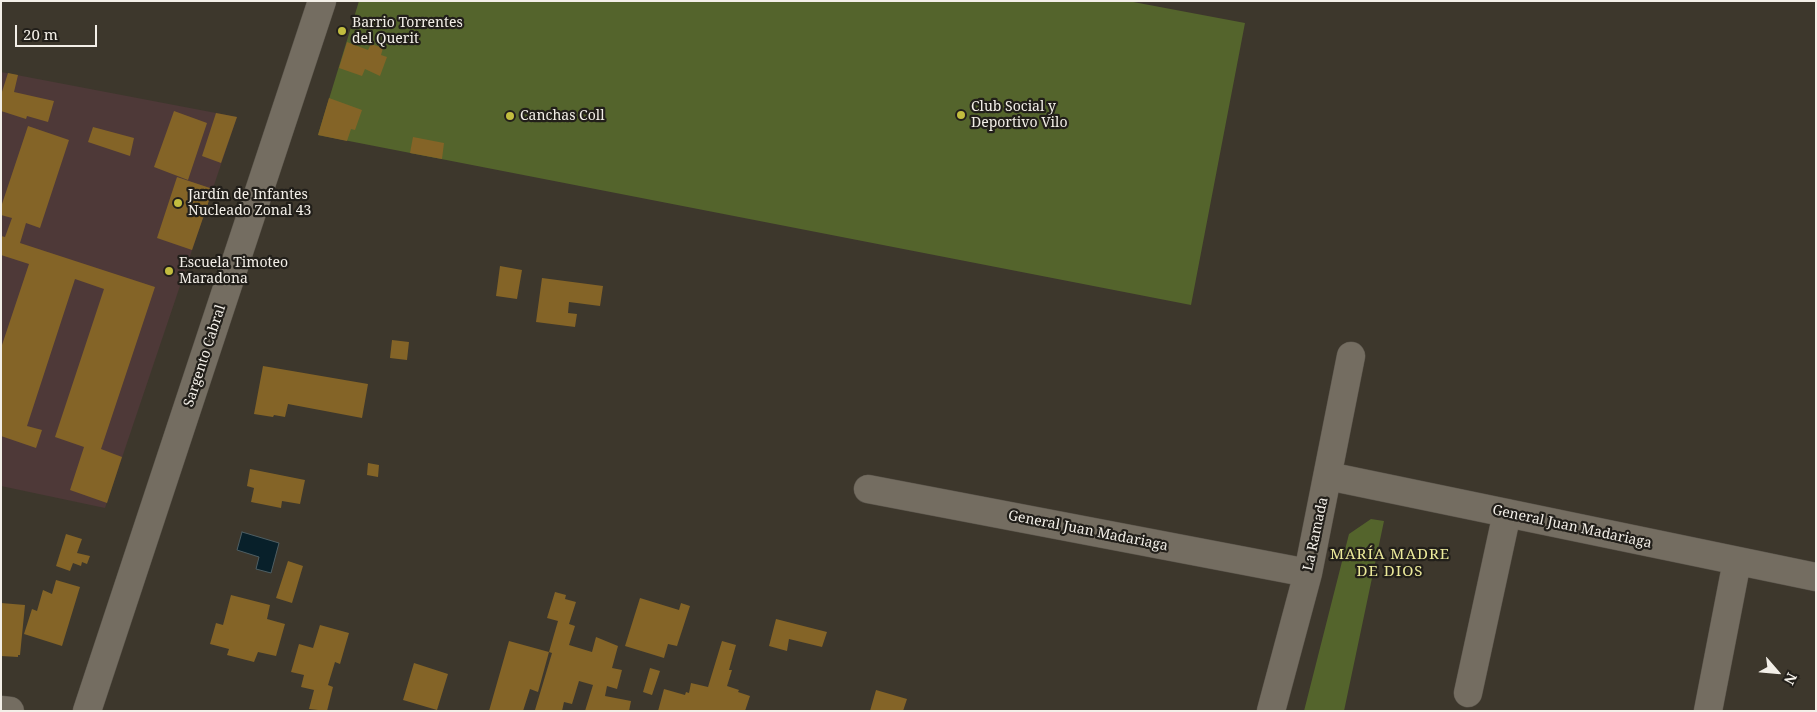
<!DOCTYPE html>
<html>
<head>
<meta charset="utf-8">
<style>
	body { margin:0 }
	#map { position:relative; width:1817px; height:712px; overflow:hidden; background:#3d372c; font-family:"Noto Serif",serif }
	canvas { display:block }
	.frame { position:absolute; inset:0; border:2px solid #f3efe8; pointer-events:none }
	.north { position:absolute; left:1752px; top:647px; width:50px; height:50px; -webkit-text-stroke:4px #221f1a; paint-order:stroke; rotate:117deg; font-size:14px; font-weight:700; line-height:20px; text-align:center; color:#f3efe8 }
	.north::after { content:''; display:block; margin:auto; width:18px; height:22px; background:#f3efe8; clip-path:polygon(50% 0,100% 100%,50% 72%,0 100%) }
	.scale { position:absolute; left:15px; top:25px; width:82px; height:22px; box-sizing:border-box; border:2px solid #f3efe8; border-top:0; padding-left:6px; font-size:15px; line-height:18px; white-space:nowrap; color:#f3efe8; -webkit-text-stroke:4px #221f1a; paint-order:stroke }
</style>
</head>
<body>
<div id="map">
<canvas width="1817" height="712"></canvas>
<div class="frame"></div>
<div class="north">N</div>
<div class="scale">20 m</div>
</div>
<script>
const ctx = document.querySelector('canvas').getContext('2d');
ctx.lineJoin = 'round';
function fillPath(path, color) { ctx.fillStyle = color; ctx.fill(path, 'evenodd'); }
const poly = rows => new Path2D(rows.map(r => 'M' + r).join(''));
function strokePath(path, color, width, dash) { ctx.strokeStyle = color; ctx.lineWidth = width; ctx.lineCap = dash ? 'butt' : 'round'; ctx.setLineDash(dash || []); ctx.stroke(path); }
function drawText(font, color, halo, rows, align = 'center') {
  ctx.font = font + ' "Noto Serif",serif'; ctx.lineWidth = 4.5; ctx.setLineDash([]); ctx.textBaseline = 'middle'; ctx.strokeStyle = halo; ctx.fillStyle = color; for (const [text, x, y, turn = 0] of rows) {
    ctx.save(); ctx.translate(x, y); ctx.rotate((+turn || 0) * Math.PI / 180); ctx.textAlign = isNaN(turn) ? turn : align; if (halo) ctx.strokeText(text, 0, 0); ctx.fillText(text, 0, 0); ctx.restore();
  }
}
fillPath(poly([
	[1,72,237,117,105,508,1,486]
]), '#4e3938');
fillPath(poly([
	[359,1,1128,1,1245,23,1191,305,318,135],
	[1371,519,1384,521,1344,711,1304,711,1349,534]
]), '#54642c');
const water = poly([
	[242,532,279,543,271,573,256,569,259,557,237,550,242,532]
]);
fillPath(water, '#08202a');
strokePath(water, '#4e5e63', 1);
fillPath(poly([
	[347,42,368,50,371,44,383,48,381,55,387,57,380,76,365,69,362,76,339,68],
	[8,73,18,75,14,92,54,101,48,122,27,116,26,119,1,111,1,95],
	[329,98,362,110,355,130,351,129,347,141,318,135],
	[174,111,207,123,188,180,154,167],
	[216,113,237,117,221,163,202,156],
	[28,126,69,140,40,228,26,223,20,243,155,287,101,449,122,457,107,503,70,490,84,447,55,437,104,289,75,279,27,426,42,430,36,448,1,436,1,348,29,264,1,255,1,236,5,237,12,218,1,215,1,207],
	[93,127,134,138,130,156,88,142],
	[413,137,444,143,442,159,410,153],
	[177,177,213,189,192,250,157,238],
	[500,266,522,270,517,299,496,296],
	[542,278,603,286,600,306,569,302,568,313,577,314,575,327,536,322],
	[392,340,409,342,407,360,390,358],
	[263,366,368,384,362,418,288,404,285,417,274,415,273,417,254,414],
	[368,463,379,465,378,477,367,475],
	[250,469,305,480,300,504,282,501,281,508,251,502,254,488,247,486],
	[66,534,82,539,77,553,90,556,87,564,82,562,81,566,73,563,70,571,56,566],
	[288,561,303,566,292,603,276,598],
	[56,580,80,587,62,646,24,634,32,609,37,611,43,590,52,594],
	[555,592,566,595,565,599,576,602,569,624,575,626,569,645,592,652,596,637,618,646,612,668,622,670,617,689,607,686,605,696,631,701,629,711,585,711,593,685,579,681,572,704,564,702,562,711,535,710,552,653,549,652,558,621,547,618],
	[231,595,270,605,267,619,285,624,276,656,258,652,254,662,227,655,229,649,210,644,216,623,223,625],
	[640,598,679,610,681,603,690,606,677,646,668,644,664,658,625,646],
	[1,603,25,605,20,655,18,655,18,657,1,656],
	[776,619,827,632,822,647,789,639,787,651,769,646],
	[320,625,349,633,340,664,335,662,328,685,333,687,327,711,309,709,314,690,301,687,304,675,291,672,299,644,313,648],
	[509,641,549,652,538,692,530,689,523,711,489,711],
	[722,641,736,645,729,670,732,670,727,686,739,690,738,692,750,696,745,711,658,711,664,689,685,695,686,692,689,693,691,683,708,687],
	[414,663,448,674,437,710,403,700],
	[650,668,660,671,652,695,643,692],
	[876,690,907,699,903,711,870,711]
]), '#846427');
const minor = poly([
	[1328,476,1816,577],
	[868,489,1308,573],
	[1468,693,1507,513],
	[1271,711,1308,573,1351,356],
	[1708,711,1737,561]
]);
const secondary = poly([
	[1,710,10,711],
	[87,711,322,1]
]);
strokePath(minor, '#5a544b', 29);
strokePath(secondary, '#5a544b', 29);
strokePath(minor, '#746d61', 28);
strokePath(secondary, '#746d61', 28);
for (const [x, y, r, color] of [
	[342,31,5,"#c2bd3f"],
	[961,115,5,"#c2bd3f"],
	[510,116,5,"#c2bd3f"],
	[178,203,5,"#c2bd3f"],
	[169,271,5,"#c2bd3f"]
]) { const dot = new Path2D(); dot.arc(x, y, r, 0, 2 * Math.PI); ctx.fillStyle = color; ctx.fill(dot); strokePath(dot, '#221f1a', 2); }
drawText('14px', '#f3efe8', '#221f1a', [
	["Barrio Torrentes",352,23],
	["del Querit",352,39],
	["Club Social y",971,107],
	["Deportivo Vilo",971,123],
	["Canchas Coll",520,116],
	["Jardín de Infantes",188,195],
	["Nucleado Zonal 43",188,211],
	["Escuela Timoteo",179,263],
	["Maradona",179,279]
], 'left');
drawText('14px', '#f3efe8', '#221f1a', [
	["Sargento Cabral",205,356,-72],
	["General Juan Madariaga",1572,527,12],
	["General Juan Madariaga",1088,531,11],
	["La Ramada",1316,534,-78]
]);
ctx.letterSpacing = '1px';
drawText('15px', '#ecea9a', '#221f1a', [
	["MARÍA MADRE",1390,555],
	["DE DIOS",1390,572]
]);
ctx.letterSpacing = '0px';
</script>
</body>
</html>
